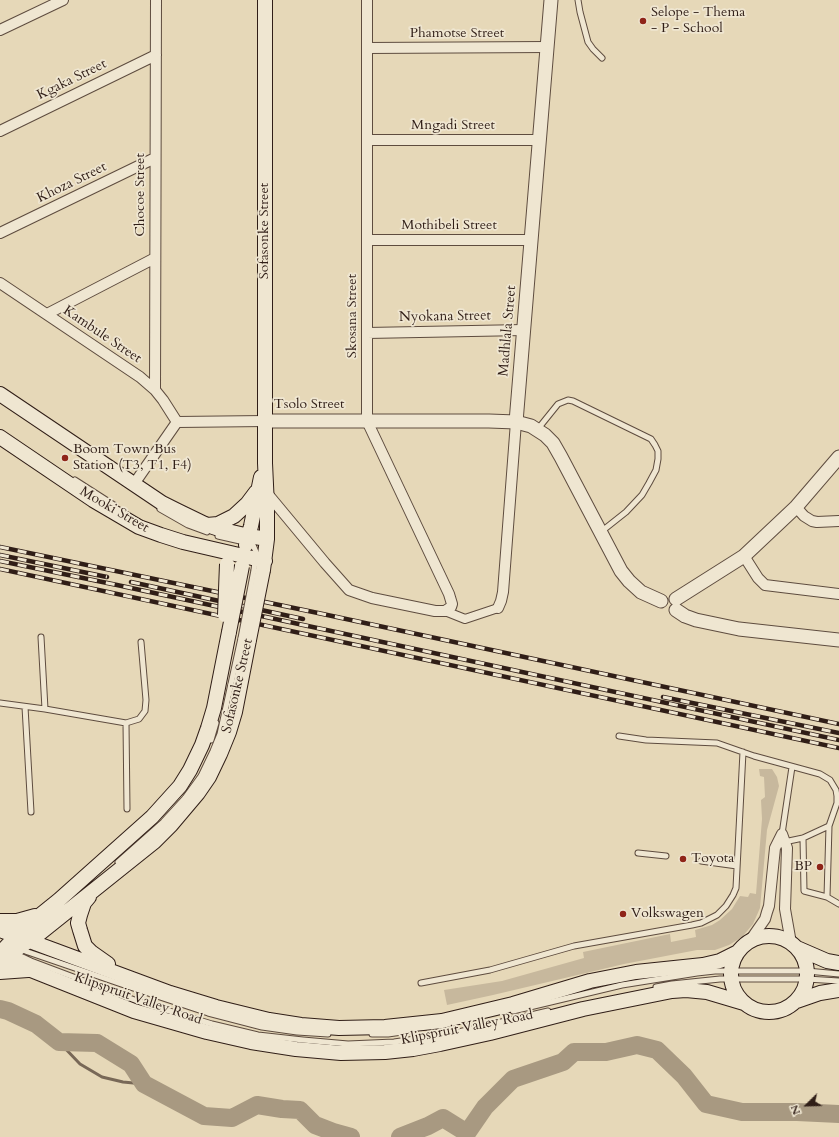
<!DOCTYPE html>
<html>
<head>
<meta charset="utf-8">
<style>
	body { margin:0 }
	#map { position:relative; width:839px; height:1137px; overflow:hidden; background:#e6d8b8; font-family:Cardo,serif }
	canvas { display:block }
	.north { position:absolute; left:787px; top:1085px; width:40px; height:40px; -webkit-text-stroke:3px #efe6d1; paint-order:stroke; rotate:247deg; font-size:11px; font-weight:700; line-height:16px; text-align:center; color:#301e17 }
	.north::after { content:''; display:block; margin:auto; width:14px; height:18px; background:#301e17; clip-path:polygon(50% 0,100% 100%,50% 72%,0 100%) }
</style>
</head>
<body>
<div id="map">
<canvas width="839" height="1137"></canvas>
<div class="north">N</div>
</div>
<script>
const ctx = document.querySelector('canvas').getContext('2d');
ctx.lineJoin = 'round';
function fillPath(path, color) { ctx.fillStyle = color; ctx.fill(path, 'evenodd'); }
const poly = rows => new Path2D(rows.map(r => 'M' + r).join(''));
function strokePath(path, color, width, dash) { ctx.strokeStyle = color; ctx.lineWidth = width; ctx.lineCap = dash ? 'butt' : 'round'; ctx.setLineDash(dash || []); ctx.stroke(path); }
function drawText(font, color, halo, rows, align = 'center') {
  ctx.font = font + ' Cardo,serif'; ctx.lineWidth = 3.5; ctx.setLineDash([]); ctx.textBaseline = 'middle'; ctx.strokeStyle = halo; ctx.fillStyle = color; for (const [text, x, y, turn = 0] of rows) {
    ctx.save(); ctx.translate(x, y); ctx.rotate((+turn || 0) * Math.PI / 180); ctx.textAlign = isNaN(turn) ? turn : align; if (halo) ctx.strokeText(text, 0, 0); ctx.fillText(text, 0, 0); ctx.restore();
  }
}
fillPath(poly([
	[759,769,772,769,777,777,779,786,767,830,760,908,753,924,742,937,729,945,715,950,697,950,624,964,493,995,447,1005,444,990,502,981,584,958,583,952,670,934,671,942,696,937,695,930,712,925,720,920,732,909,740,896,748,897,750,893,756,894,762,819,761,800,765,797,764,777,760,776]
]), '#c7b89d');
strokePath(poly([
	[59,1042,80,1064,102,1077,123,1082,144,1084]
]), '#786857', 3);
strokePath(poly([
	[0,1009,8,1011,36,1024,59,1042,97,1043,131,1064,144,1084,204,1116,232,1118,257,1105,282,1109,300,1110,315,1125,333,1132,351,1137],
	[400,1137,428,1126,443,1118,467,1133,485,1107,513,1079,563,1062,574,1052,606,1052,637,1045,657,1050,684,1076,706,1104,742,1112,797,1112,839,1114]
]), '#a89981', 18);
const service = poly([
	[578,0,580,12,588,42,593,49,602,58],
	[537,430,558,404,568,400,573,401,651,439,655,445,658,451,658,459,656,470,649,483,642,495,626,512,602,531],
	[75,480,114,505],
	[160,509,188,525,207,532],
	[218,536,240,541],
	[248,543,253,545,256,552,254,570],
	[41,637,45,709],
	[0,703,45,709,126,723,139,719,145,711,146,700,141,642],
	[25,707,31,812],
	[126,723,127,809],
	[619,736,646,740,717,743,754,756,820,774,830,780,836,790,837,796,837,803,829,826,803,838,784,842],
	[211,740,216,723],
	[782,834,792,767],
	[803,838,804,891,827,897,829,826],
	[638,853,666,856],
	[701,861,737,866],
	[118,862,163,822,185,798,201,776,213,751,220,734,241,638],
	[827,897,839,904],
	[21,948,25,951,127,986,208,1013,262,1027,297,1032,328,1034],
	[14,953,31,961,140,1002,212,1024,258,1035,303,1040,348,1044,394,1042,450,1034,548,1011],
	[421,983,490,970,574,946,692,925,701,923,717,915,726,906,733,895,736,888,743,752],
	[656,987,672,984,720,979,807,979,839,981],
	[513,1011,622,985,697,973,715,971,807,971,839,974],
	[372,1034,388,1034,409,1031]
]);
const pedestrian = poly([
	[445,611,465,619,498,608]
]);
const minor = poly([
	[0,30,63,0],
	[367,48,547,47],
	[0,131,156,55],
	[367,140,539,140],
	[0,233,155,158],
	[367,240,531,240],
	[0,283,140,377,155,390,163,400,177,422],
	[47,314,155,258],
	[367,333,524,330],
	[155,390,156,0],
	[134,484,177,422,265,421],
	[266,492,325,563,349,590,372,598,435,611,445,611,451,607,452,604,449,594,367,421,367,0],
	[796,507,804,516,812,521,817,522,839,521],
	[744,556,758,578,765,585,839,594],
	[498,608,501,601,503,592,516,422],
	[782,834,787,848,785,909,791,943],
	[749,942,765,919,767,912,769,906,775,848,782,834]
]);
const tertiary = poly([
	[265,421,489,421,516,422,531,426,545,435,553,443,561,457,621,571,629,581,641,592,661,601],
	[516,422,551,0],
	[676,599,744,556,796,507,839,457],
	[676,610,685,616,696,620,739,629,839,640]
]);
const secondary = poly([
	[0,394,162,503,178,511,207,525,219,529,249,536,267,539],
	[0,437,93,500,139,527,161,535,183,542,265,561],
	[207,525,218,524,234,516,247,504,256,492],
	[246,545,251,526,261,477],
	[263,570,267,539,267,506,265,463,265,0],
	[89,897,84,903,80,915,78,923,80,930,85,946,91,952,108,964],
	[0,921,17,921,35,916],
	[0,930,170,993,216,1007,269,1020,301,1025,339,1028,385,1027,442,1021,513,1004,590,981,636,972,703,965,720,961,738,952],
	'731 974a38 38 0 1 1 76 0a38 38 0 1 1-76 0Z',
	[797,948,827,961,839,963],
	[0,953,23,929,59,900,152,817,180,786,190,770,202,745,208,728,214,708,229,632],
	[0,955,31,970,134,1011,207,1032,251,1042,296,1049,341,1053,385,1052,413,1049,440,1044,490,1033,583,1009,672,991,686,990,707,992,744,1003],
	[0,961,39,934,154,842,171,825,198,793,209,777,220,754,229,732,235,712,249,640],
	[0,972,28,970],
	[797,1001,820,993,839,990]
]);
strokePath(service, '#5e4c3f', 7);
strokePath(pedestrian, '#5e4c3f', 10);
strokePath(minor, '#5e4c3f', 12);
strokePath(tertiary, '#5e4c3f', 15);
strokePath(secondary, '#301e17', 16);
strokePath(service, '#efe6d1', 5);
strokePath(pedestrian, '#efe6d1', 8);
strokePath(minor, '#efe6d1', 10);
strokePath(tertiary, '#efe6d1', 13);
strokePath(secondary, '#efe6d1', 14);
const rail = poly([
	[0,547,318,613,839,724],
	[0,555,107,577],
	[0,561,117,585,839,740],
	[0,569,839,748],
	[131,582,303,619],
	[663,697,839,733]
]);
strokePath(rail, '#301e17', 4.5);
strokePath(rail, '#efe6d1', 3, [9]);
const serviceBridge = poly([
	[241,638,254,570]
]);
const secondaryBridge = poly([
	[225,615,227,564],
	[229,632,242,566],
	[249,640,263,570]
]);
strokePath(serviceBridge, '#5e4c3f', 7, []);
strokePath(secondaryBridge, '#301e17', 16, []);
strokePath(serviceBridge, '#efe6d1', 5);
strokePath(secondaryBridge, '#efe6d1', 14);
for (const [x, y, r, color] of [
	[643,21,4,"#8f2418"],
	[65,458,4,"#8f2418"],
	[683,859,4,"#8f2418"],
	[820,867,4,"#8f2418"],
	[623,914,4,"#8f2418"]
]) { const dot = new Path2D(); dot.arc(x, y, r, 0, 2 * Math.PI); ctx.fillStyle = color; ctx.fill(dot); strokePath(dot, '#efe6d1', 1.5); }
drawText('14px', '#301e17', '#efe6d1', [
	["Selope - Thema",651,13],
	["- P - School",651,29],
	["Boom Town Bus",73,450],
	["Station (T3, T1, F4)",73,466],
	["Toyota",691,859],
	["BP",812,867,"right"],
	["Volkswagen",631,914]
], 'left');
drawText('14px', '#301e17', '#efe6d1', [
	["Phamotse Street",457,34],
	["Kgaka Street",72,80,-26],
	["Mngadi Street",453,126],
	["Khoza Street",72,183,-26],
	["Chocoe Street",141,195,-90],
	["Mothibeli Street",449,226],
	["Sofasonke Street",265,231,-90],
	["Skosana Street",353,316,-90],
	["Nyokana Street",445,317,-1],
	["Madhlala Street",508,331,-85],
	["Kambule Street",102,335,34],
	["Tsolo Street",309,405],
	["Mooki Street",114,510,30],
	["Sofasonke Street",238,686,-77],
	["Klipspruit Valley Road",138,999,19],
	["Klipspruit Valley Road",467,1028,-11]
]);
</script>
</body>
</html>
